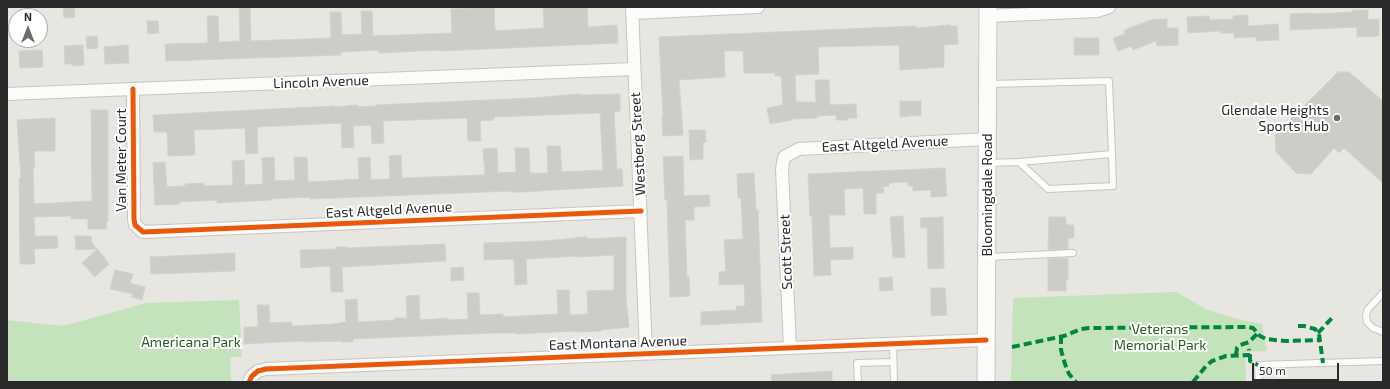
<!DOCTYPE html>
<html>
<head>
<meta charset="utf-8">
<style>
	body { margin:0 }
	#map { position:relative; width:1390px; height:389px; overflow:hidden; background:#e8e6e0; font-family:"Exo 2",sans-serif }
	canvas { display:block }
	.frame { position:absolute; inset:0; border:8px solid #2a2a2a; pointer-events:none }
	.north { position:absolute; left:8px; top:8px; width:40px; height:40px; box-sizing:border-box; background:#fff; border:1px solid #aaa; border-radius:50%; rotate:0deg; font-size:11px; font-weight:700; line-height:16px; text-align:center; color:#2a2a2a }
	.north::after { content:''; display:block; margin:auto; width:14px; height:18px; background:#6c6c6a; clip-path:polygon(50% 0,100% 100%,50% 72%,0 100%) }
	.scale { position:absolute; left:1252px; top:363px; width:87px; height:18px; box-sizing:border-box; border:2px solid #2a2a2a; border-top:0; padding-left:5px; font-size:12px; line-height:14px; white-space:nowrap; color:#2a2a2a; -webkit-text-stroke:3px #fff; paint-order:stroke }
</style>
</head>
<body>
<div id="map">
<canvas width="1390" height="389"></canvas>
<div class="frame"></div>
<div class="north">N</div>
<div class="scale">50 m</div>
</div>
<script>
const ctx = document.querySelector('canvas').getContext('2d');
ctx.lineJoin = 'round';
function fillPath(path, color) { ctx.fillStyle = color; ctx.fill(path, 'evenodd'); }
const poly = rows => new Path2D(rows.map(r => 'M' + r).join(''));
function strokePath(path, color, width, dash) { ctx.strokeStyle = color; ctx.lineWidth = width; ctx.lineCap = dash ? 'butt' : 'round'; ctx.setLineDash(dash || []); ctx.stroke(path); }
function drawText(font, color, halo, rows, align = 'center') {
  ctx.font = font + ' "Exo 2",sans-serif'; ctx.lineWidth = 4; ctx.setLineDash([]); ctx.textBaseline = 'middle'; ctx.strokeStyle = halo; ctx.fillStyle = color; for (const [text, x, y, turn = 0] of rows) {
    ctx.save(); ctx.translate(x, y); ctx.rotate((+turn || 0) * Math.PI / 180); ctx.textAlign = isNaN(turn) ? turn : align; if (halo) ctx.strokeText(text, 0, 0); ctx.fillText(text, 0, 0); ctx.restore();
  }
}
fillPath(poly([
	[1176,292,1206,309,1233,318,1262,324,1267,351,1245,352,1246,382,1011,382,1013,298],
	[239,300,242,357,230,357,231,382,7,382,7,320,63,326,146,303]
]), '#c4e2bc');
const building = poly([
	[63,7,74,7,75,17,64,18,63,7],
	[239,7,250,7,251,41,331,38,330,12,341,12,342,35,362,34,361,11,372,11,373,36,452,33,451,9,494,7,495,31,544,28,543,7,587,7,588,27,617,25,618,43,440,51,440,50,379,53,379,50,341,52,341,55,166,61,165,44,208,43,207,16,218,16,219,42,240,41,239,7],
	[1353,10,1368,10,1368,20,1379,19,1379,36,1357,37,1357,27,1290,30,1290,14,1312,13,1312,14,1353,12,1353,10],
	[1248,15,1248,26,1278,24,1279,40,1256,41,1256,37,1234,38,1234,33,1221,33,1221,31,1188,33,1187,17,1209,16,1210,20,1233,19,1233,16,1248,15],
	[1167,19,1167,28,1178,28,1178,45,1157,46,1156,41,1133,50,1131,46,1118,51,1113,38,1125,34,1124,30,1151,20,1167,19],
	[147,21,158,21,159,33,148,34,147,21],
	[949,25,949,26,957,26,958,44,944,45,944,67,900,70,899,45,818,47,819,74,795,75,796,102,816,102,815,80,829,80,830,105,856,104,857,118,848,118,848,120,836,120,836,115,817,116,817,118,792,119,792,120,770,124,767,108,783,105,781,76,775,76,775,73,744,73,743,51,724,51,725,77,679,80,683,135,663,136,662,117,663,117,659,37,916,26,916,28,949,25],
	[97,36,98,48,87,49,86,37,97,36],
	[1074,38,1099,38,1099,55,1074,55,1074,38],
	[83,45,84,65,72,66,72,64,65,64,64,46,83,45],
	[128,45,129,63,105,64,104,47,128,45],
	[42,50,43,67,20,68,19,51,42,50],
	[1338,72,1349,72,1383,101,1383,183,1344,148,1339,153,1334,148,1311,174,1296,173,1276,152,1275,135,1338,72],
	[580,94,580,95,588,95,620,94,620,111,614,112,617,169,622,169,623,186,522,192,511,192,511,191,310,199,310,197,271,199,271,200,217,203,217,200,179,202,180,204,155,205,153,163,165,162,167,187,185,186,185,184,204,183,204,186,233,185,232,161,244,160,245,185,263,184,262,158,274,157,275,181,295,180,294,157,307,157,308,182,359,179,358,158,370,157,371,180,390,179,389,156,401,155,402,178,485,175,483,149,497,148,498,173,516,172,515,148,529,148,530,173,548,173,547,146,560,146,562,172,603,170,600,113,494,117,494,120,480,121,481,141,468,141,467,118,383,121,384,143,372,144,371,125,353,126,354,147,342,148,341,123,257,127,258,153,246,154,245,128,194,130,195,155,168,156,167,132,154,132,153,115,334,106,334,107,358,105,358,107,376,106,376,105,532,98,580,94],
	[900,101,921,101,921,115,900,117,900,101],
	[91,110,108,110,108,221,106,221,107,229,88,229,88,219,71,219,71,216,34,217,35,236,57,236,58,248,34,249,35,264,20,264,19,179,21,179,17,120,55,118,55,151,34,151,35,167,33,167,34,204,92,201,91,110],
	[689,130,705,130,706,142,703,142,703,159,690,160,689,130],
	[683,156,684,196,709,195,710,206,694,207,694,220,685,220,687,277,689,277,690,296,670,297,667,200,665,200,663,157,683,156],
	[945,168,947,196,931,197,931,190,913,191,913,186,908,186,908,182,889,183,889,186,883,187,884,193,876,193,876,214,864,214,863,188,844,189,845,215,829,215,830,248,853,247,853,259,830,260,831,275,814,276,812,216,810,216,808,174,945,168],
	[754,173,756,210,758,210,762,322,701,325,701,312,737,310,736,306,745,306,744,284,719,285,719,272,726,271,724,240,743,239,741,198,738,198,737,174,754,173],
	[903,216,905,257,893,258,890,217,903,216],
	[943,217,944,268,928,269,927,227,921,228,920,218,943,217],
	[1049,217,1066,217,1066,225,1074,225,1074,238,1068,238,1068,249,1048,250,1049,217],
	[75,236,91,236,92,243,105,258,104,258,109,264,95,277,82,263,97,249,76,250,75,236],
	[576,237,587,237,587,239,626,237,626,298,629,327,601,330,601,331,576,332,576,331,516,334,516,333,493,333,353,339,353,342,342,342,342,341,305,342,304,341,244,344,244,327,258,327,257,305,269,305,270,323,292,322,292,326,333,324,346,322,345,300,357,299,358,322,395,320,394,318,407,318,406,296,419,295,420,320,448,318,449,320,468,319,467,293,479,293,480,315,503,314,503,317,558,314,557,290,569,290,570,315,588,314,587,291,614,290,614,255,577,257,577,256,526,259,527,284,515,285,514,260,512,260,512,259,484,260,484,243,543,241,576,238,576,237],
	[445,244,446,261,342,267,343,292,331,292,330,266,301,268,300,250,337,249,336,247,347,247,347,248,445,244],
	[235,253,235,271,151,274,150,257,235,253],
	[1068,258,1068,280,1066,280,1066,291,1048,291,1048,259,1068,258],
	[463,267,464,280,451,281,451,268,463,267],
	[115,270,133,274,130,283,145,287,142,300,132,297,133,294,110,289,115,270],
	[892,277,893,290,880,291,879,278,892,277],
	[931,288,945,288,947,315,931,316,931,288],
	[832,371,832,382,772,382,771,375,832,371]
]);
fillPath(building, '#cdccc7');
strokePath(building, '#d3d1cc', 1);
const lane = poly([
	[1019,162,1048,189,1113,186,1112,154],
	[988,163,1019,162,1112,154,1109,81,989,84],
	[989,257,1073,253],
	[1383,293,1368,309,1366,315,1367,322,1373,328,1383,332],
	[893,343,894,382],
	[858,382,857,363,893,362],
	[1259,382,1258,365,1383,361]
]);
const street = poly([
	[632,7,646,353],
	[633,13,758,7],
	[988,16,1097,11,1109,7],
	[133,89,134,219,135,225,143,232,641,211],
	[7,94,634,69],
	[790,348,782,169,784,157,799,149,987,139],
	[249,382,252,376,258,371,266,369,986,340]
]);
const secondary = poly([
	[986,382,988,7]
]);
strokePath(lane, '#c6c5c5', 8);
strokePath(street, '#c6c5c5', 14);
strokePath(secondary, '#c6c5c5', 19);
strokePath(poly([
	[1249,342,1249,349]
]), '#c8c8c7', 2, [3, 2]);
strokePath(lane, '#fcfbfa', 6);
strokePath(street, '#fcfbfa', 12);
strokePath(secondary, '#fcfbfa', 17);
strokePath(poly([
	[1298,326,1304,326,1315,329,1319,334,1323,363],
	[1318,333,1332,318],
	[1061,336,1061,350,1065,364,1069,374,1076,382],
	[1012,347,1064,336,1081,329,1089,328,1248,327,1253,328,1260,336,1266,339,1285,341,1321,340],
	[1236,355,1237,348,1240,345,1249,342,1258,333],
	[1250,355,1250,361,1258,365],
	[1193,382,1206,366,1212,361,1226,356,1250,355,1249,349]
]), '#00873e', 4, [8, 4]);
strokePath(poly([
	[133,89,134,219,135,225,143,232,641,211],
	[249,382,252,376,258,371,266,369,986,340]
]), '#e8590c', 5);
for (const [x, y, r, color] of [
	[1337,118,4,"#6c6c6a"]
]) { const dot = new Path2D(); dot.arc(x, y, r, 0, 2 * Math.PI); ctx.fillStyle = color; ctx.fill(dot); strokePath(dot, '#fff', 1.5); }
drawText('14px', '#2a2a2a', '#fff', [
	["Lincoln Avenue",321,82,-2],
	["Westberg Street",638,144,-93],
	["East Altgeld Avenue",885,144,-3],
	["Van Meter Court",121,160,-90],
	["Bloomingdale Road",987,195,-90],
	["East Altgeld Avenue",389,210,-3],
	["Scott Street",786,252,-92],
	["East Montana Avenue",618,343,-2]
]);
drawText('14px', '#2a2a2a', '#fff', [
	["Glendale Heights",1329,110],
	["Sports Hub",1329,126]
], 'right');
drawText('14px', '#20621f', '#fff', [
	["Veterans",1160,329],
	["Memorial Park",1160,345],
	["Americana Park",191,342]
]);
</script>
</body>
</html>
